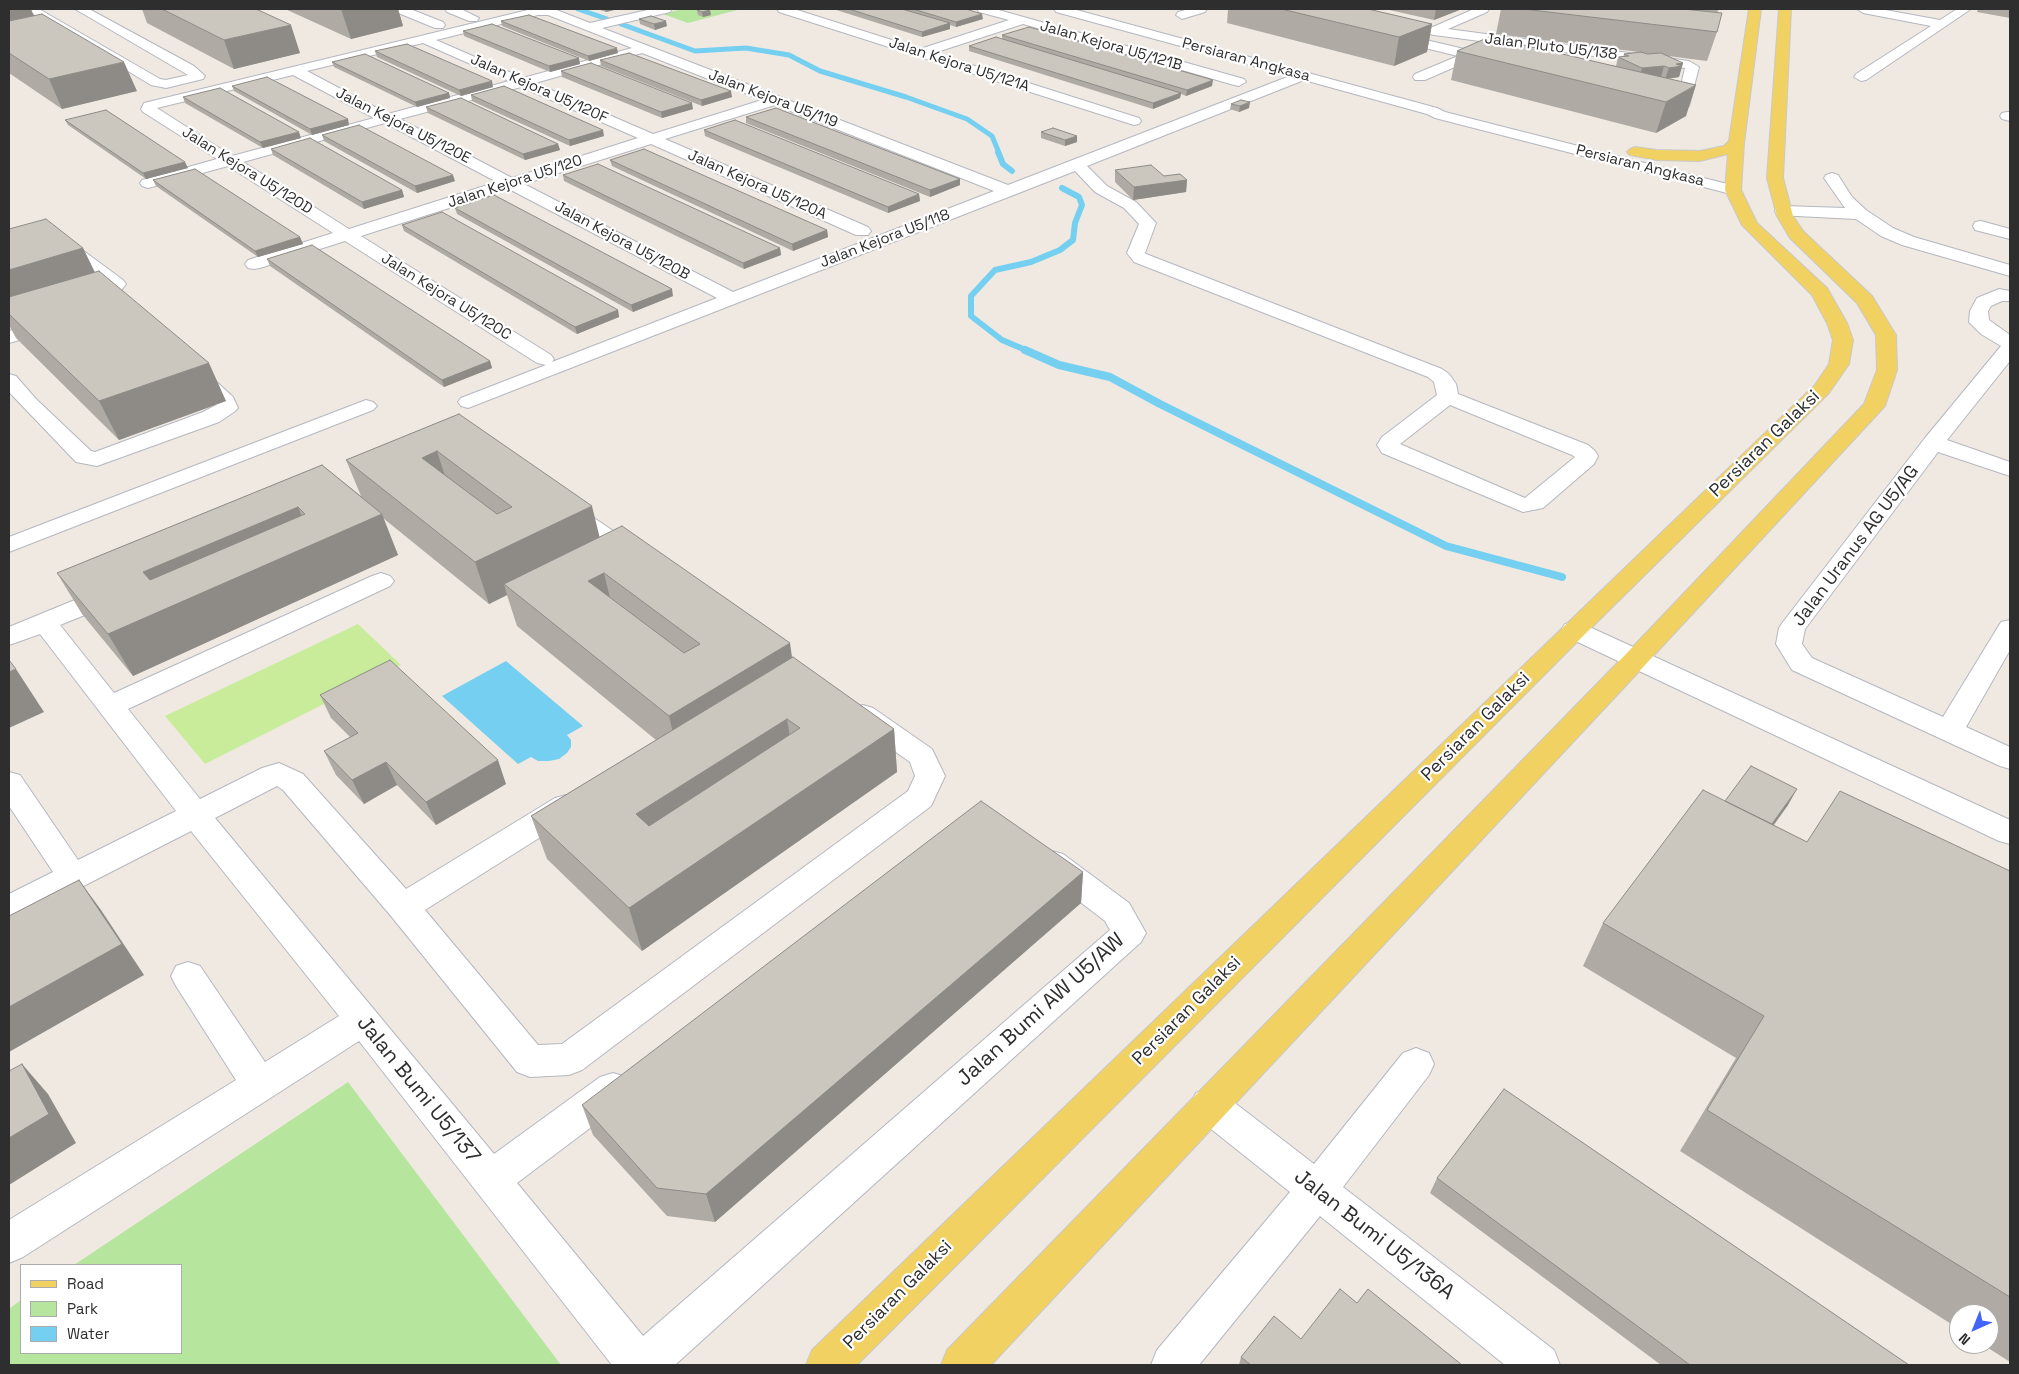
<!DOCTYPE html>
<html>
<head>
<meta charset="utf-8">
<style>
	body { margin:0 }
	#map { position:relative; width:2019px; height:1374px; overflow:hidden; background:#efe9e1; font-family:"Space Grotesk",sans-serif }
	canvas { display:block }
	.frame { position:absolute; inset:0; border:10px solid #2e2e2e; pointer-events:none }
	.legend { position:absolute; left:20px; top:1264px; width:162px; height:90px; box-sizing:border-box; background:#fff; border:1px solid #ababab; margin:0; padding:6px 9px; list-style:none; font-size:15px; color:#2e2e2e }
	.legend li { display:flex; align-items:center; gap:10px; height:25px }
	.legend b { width:25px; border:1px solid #ababab }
	.north { position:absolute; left:1949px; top:1304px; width:50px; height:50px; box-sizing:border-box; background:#fff; border:1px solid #ababab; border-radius:50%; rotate:224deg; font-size:14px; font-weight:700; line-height:20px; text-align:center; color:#2e2e2e }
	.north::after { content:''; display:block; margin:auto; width:18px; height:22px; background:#4264fb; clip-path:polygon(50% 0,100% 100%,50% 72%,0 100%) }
</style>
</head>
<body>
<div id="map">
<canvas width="2019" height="1374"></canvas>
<div class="frame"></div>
<ul class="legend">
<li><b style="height:6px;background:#f2d163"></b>Road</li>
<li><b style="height:14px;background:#b6e59e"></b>Park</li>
<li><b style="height:14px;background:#75cff0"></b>Water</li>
</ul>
<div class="north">N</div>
</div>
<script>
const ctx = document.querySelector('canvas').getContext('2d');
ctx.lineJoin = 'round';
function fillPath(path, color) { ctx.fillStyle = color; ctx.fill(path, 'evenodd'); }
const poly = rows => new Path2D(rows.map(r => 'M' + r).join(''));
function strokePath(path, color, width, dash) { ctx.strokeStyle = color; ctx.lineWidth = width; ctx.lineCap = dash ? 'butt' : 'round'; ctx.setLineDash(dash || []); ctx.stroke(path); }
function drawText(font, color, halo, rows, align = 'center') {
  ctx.font = font + ' "Space Grotesk",sans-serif'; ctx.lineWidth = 4.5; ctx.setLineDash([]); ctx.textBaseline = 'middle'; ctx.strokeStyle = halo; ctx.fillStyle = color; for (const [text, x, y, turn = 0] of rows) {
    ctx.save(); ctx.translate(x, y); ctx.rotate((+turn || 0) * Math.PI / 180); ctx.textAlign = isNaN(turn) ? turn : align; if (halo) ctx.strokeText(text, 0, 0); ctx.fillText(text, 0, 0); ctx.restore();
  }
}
fillPath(poly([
	[682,9,741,9,688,23,663,14],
	[348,1082,561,1365,9,1365,9,1309,21,1300,21,1353,181,1353,181,1265,74,1265]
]), '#b6e59e');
fillPath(poly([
	[358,624,401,665,205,764,165,716]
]), '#c9ec9a');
fillPath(poly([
	[506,661,583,726,567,735,571,740,571,747,567,753,559,759,549,761,538,761,531,757,518,764,442,696]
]), '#75cff0');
strokePath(poly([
	[578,9,607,19],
	[621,24,695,51,746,48,789,55,820,71,906,97,967,119,992,136,999,153]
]), '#75cff0', 5);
strokePath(poly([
	[998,152,1003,164,1012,171],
	[1028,351,1002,340,971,316,971,296,995,270,1031,262,1060,250,1073,240,1075,223,1082,205,1079,197,1062,188]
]), '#75cff0', 6);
strokePath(poly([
	[1025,350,1059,365,1110,377,1160,404,1446,546,1562,577]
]), '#75cff0', 8);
const minor = poly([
	[25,9,39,9,160,79,166,80,188,75,75,9,89,9,194,66,205,76,203,79,166,88,151,85,25,9],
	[394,9,410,9,443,22,445,25,443,28,435,28,396,12,394,9],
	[445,9,461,9,479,18,477,21,469,21,447,12,445,9],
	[532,9,554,9,590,23,652,9,672,9,670,12,602,28,1008,185,1290,76,1056,12,1054,9,1073,9,1437,108,1445,112,1739,187,1741,190,1739,193,1727,193,1435,118,1427,114,1304,80,1087,166,1107,186,1136,202,1156,223,1145,253,1146,254,1442,369,1449,374,1456,384,1458,394,1588,445,1595,451,1598,456,1594,464,1543,508,1523,512,1382,453,1379,448,1377,445,1382,437,1437,395,1434,382,1428,377,1134,262,1127,253,1139,224,1124,208,1095,192,1075,171,468,408,461,406,458,402,461,398,546,365,537,363,345,241,260,268,254,269,248,268,245,264,248,260,333,233,228,166,148,188,142,186,140,183,142,180,217,159,143,112,141,109,144,103,532,9],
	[538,15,548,15,632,48,523,78,436,40,538,15],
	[423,43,509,81,388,114,307,71,423,43],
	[642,53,762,100,653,134,535,83,642,53],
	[293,75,374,118,232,156,157,108,293,75],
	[521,87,638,138,512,178,400,119,521,87],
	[775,105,994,191,733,292,524,184,651,144,856,235,868,235,871,231,868,227,665,139,775,105],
	[385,123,497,182,349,229,243,162,385,123],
	[509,189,717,298,552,362,554,359,551,355,361,236,509,189],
	[1450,405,1572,455,1575,457,1525,498,1400,444,1450,405],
	[777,9,794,9,920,49,1009,20,979,12,977,9,995,9,1244,79,1246,82,1239,86,1234,85,1023,24,934,53,1139,118,1141,121,1139,124,1134,125,779,12,777,9],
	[1189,9,1207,9,1205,12,1182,19,1176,15,1178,12,1189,9],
	[1334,9,1354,9,1433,27,1474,9,1489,9,1487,12,1448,29,1689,61,1699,67,1689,106,1669,106,1664,105,1662,102,1664,99,1669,98,1678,98,1685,68,1434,35,1336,12,1334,9],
	[1857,9,1880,9,1940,20,1957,9,1971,9,1866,80,1861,81,1854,77,1856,74,1931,26,1863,13,1857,9],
	[1392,32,1498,57,1500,60,1493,64,1473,59,1425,80,1415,80,1413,77,1415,74,1458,56,1388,39,1386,36,1388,33,1392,32],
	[2007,112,2010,112,2010,121,2002,119,2000,116,2002,113,2007,112],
	[1832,173,1838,175,1852,197,1866,210,1893,228,1914,237,2010,265,2010,276,1902,245,1881,236,1856,219,1777,215,1775,211,1777,207,1783,206,1845,208,1824,178,1826,175,1832,173],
	[1981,221,2010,229,2010,239,1975,230,1973,226,1975,222,1981,221],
	[71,245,77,246,123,280,126,284,123,288,120,291,89,301,82,303,75,301,73,297,75,293,105,284,68,256,52,258,9,270,9,259,50,248,71,245],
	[1999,289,2010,291,2010,301,2002,301,1991,306,1988,311,1989,320,2010,335,2010,361,1947,440,2010,462,2010,476,1938,452,1805,629,1802,644,1812,658,1943,717,2001,622,2010,620,2010,650,1966,727,2010,747,2010,769,2000,766,1792,670,1776,644,1779,628,1783,622,1925,438,2001,346,1981,334,1969,322,1970,311,1977,298,1999,289],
	[50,319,57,321,60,325,57,329,9,343,9,331,50,319],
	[200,371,207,373,233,397,238,408,234,412,219,422,97,466,76,462,9,392,9,374,16,376,36,399,91,451,95,452,203,412,216,405,216,403,190,377,193,373,200,371],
	[366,400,373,402,377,406,373,410,9,552,9,537,366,400],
	[567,503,575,505,644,552,647,557,644,562,635,564,626,562,559,515,555,510,559,505,567,503],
	[381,573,390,576,394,581,390,586,128,709,200,799,262,768,279,763,303,774,406,889,555,798,566,795,577,798,581,806,577,814,425,910,538,1045,562,1044,908,791,915,776,910,762,853,722,849,715,853,708,863,705,873,708,932,749,945,776,931,806,582,1070,569,1075,530,1077,517,1072,391,916,283,790,277,786,215,818,494,1154,600,1077,613,1073,626,1077,631,1089,626,1101,517,1183,643,1336,1110,930,1105,921,1041,872,1036,863,1041,854,1052,851,1063,854,1129,903,1146,933,1141,942,675,1365,612,1365,359,1041,23,1257,9,1263,9,1220,236,1080,176,986,171,976,176,966,188,962,200,966,265,1062,339,1016,191,831,21,918,9,922,9,894,53,872,9,806,9,772,20,775,78,860,176,811,40,634,9,645,9,627,104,588,113,586,122,588,126,594,122,600,60,625,114,693,372,576,381,573],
	[1574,622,1583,624,2010,820,2010,844,1999,841,1565,636,1561,630,1565,624,1574,622],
	[1416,1048,1429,1053,1434,1064,1429,1075,1343,1187,1554,1350,1560,1365,1505,1365,1320,1216,1199,1365,1151,1365,1157,1350,1290,1192,1196,1117,1190,1105,1196,1093,1209,1088,1222,1093,1314,1164,1403,1053,1416,1048]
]);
const major = poly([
	[1749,9,1761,9,1744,143,1741,190,1757,223,1827,288,1847,323,1853,340,1849,364,1829,393,1583,636,857,1365,806,1365,812,1350,1815,385,1829,364,1833,340,1827,323,1812,295,1742,225,1725,190,1728,154,1700,161,1657,160,1630,155,1627,152,1630,149,1635,147,1657,150,1700,151,1724,146,1729,141,1749,9],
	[1779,9,1791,9,1783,178,1793,216,1803,231,1872,296,1896,335,1897,370,1885,406,1645,665,991,1365,941,1365,947,1350,1627,653,1864,404,1877,370,1876,335,1857,303,1790,238,1777,216,1767,178,1779,9]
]);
strokePath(minor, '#b4b7c1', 2);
strokePath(major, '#c9c9c9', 2);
fillPath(minor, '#fff');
fillPath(major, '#f2d163');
fillPath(poly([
	[9,9,34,16,137,91,62,109,9,73],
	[142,9,256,9,300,53,234,69,147,23],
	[285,9,398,9,403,26,351,39],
	[597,9,618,9,606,12],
	[833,9,966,9,983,19,956,27,950,25,950,29,922,37],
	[1228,9,1368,9,1432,24,1427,52,1394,66,1227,23],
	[1385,9,1462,9,1434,20],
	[1501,9,1719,9,1717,13,1717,32,1707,61,1668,56,1683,63,1679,77,1668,79,1686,116,1656,133,1451,80,1457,51,1616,66,1618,57,1623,57,1624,54,1639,52,1496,34],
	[1978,9,2010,9,2010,18,1977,12],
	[697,10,711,15,703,17,698,15],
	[639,19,667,26,655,30,640,24],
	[501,21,618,53,589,61,502,26],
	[463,31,580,64,550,72,464,36],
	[1002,35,1212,86,1186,96,1181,94,1180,98,1153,109,969,51,969,46,1002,39],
	[375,51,493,87,461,96,377,57],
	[600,60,732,97,702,106,601,66],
	[332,62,449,93,450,98,417,107,334,67],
	[561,71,693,109,662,118,562,77],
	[232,86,349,125,312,135,234,91],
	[471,95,604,136,570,146,472,101],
	[183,97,301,138,263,148,185,103],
	[1231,104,1249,108,1239,112,1230,109],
	[426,107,558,144,560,150,525,160,428,113],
	[746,117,960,179,960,185,930,197,746,123],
	[65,120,188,168,146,179,68,125],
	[704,130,919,194,920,201,888,213,705,136],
	[1041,132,1077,142,1065,146,1041,138],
	[322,135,455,181,417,193,324,141],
	[271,149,402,190,404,197,364,209,273,155],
	[610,160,827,230,828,237,793,251,612,166],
	[1115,170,1164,176,1187,180,1186,192,1133,200,1115,182],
	[563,175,780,248,781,255,744,269,564,181],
	[153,180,300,237,303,244,258,257,156,186],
	[455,208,673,296,633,312,457,214],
	[402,225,618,310,619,317,577,334,404,231],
	[9,229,83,248,95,272,226,401,119,440,16,338,9,325],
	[267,259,490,361,492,368,444,387,270,266],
	[459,414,599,537,792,658,894,729,897,772,642,951,547,859,531,816,656,740,517,626,507,595,489,604,383,518,398,555,133,676,82,614,57,573,322,465,361,496,346,460],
	[320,695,506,784,436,825,397,785,364,804,336,775,324,751,350,737,331,718],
	[1725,801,1788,805,1774,825,1807,842,2010,871,2010,1362,1982,1344,1989,1344,1989,1314,1959,1314,1959,1329,1680,1151,1736,1058,1583,966,1603,923],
	[1083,872,1081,903,715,1222,667,1216,593,1135,582,1105],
	[1437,1178,1909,1365,1661,1365,1430,1193],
	[1357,1303,1462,1365,1239,1365,1241,1357,1301,1339]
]), '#afaba4');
fillPath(poly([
	[9,9,31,9,41,32,9,38],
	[341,9,398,9,403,26,351,39],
	[605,9,618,9,606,12],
	[1436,9,1462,9,1434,20],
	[710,10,711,15,703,17,702,12],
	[982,14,983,19,956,27,956,22],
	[666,21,667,26,655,30,654,24],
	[950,23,950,29,922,37,922,32],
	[1432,24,1427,52,1394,66,1399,37],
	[291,25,300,53,234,69,224,40],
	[617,48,618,53,589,61,588,56],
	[579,58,580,64,550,72,549,66],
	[124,62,137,91,62,109,49,79],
	[1683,63,1679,77,1665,79,1669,68,1676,64],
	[1664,66,1661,77,1639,79,1642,68],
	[1213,80,1212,86,1186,96,1187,90],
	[492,81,493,87,461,96,459,90],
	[1696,85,1686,116,1656,133,1666,102],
	[731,91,732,97,702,106,701,100],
	[449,93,450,98,417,107,415,102],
	[1181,93,1180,98,1153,109,1153,103],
	[1250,102,1249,108,1239,112,1240,106],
	[692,103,693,109,662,118,661,112],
	[348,119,349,125,312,135,310,129],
	[603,130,604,136,570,146,569,140],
	[299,132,301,138,263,148,260,142],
	[1077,136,1077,142,1065,146,1065,140],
	[558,144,560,150,525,160,523,154],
	[185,162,188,168,146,179,143,173],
	[453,175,455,181,417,193,415,186],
	[960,179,960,185,930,197,930,190],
	[1187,180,1186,192,1133,200,1134,187],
	[402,190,404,197,364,209,362,202],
	[919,194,920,201,888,213,888,207],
	[827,230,828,237,793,251,792,244],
	[300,237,303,244,258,257,255,251],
	[83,248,100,284,9,312,9,270],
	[780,248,781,255,744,269,743,263],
	[672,289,673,296,633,312,631,305],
	[618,310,619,317,577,334,575,327],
	[490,361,492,368,444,387,442,380],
	[209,363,226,401,119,440,99,401],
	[437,451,450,492,422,458],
	[592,506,602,547,504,584,507,595,489,604,475,562],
	[298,507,313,544,382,514,398,555,133,676,108,634,143,572],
	[604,573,614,615,588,581],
	[790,643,796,686,679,759,669,716],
	[16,669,44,712,9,728,9,672],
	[787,719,794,762,648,858,636,814],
	[894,729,897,772,642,951,629,908],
	[498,760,506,784,436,825,426,802],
	[386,762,397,785,364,804,352,780],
	[1797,789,1788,805,1757,847,1767,831],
	[1083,872,1081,903,715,1222,706,1194],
	[79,880,101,910,144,975,9,1052,9,1007],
	[22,1064,48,1094,76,1143,9,1185,9,1138]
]), '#8e8b86');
const building = poly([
	[162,9,256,9,291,25,224,40,162,9],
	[703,9,706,9,710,10,702,12,697,10,703,9],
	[849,9,902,9,950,23,922,32,849,9],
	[913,9,966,9,982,14,956,22,913,9],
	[1281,9,1368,9,1432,24,1399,37,1281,9],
	[1523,9,1683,9,1722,13,1717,32,1523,9],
	[42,14,124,62,49,79,9,53,9,21,42,14],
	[529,15,617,48,588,56,501,21,529,15],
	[651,16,666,21,654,24,639,19,651,16],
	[492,24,579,58,549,66,463,31,492,24],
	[1029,27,1213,80,1187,90,1002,35,1029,27],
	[996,37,1181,93,1153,103,969,46,996,37],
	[1489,37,1696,85,1666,102,1457,51,1489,37],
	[407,44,492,81,459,90,375,51,407,44],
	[1641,52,1647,54,1661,53,1683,63,1676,64,1682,66,1669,68,1664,66,1642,68,1618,57,1629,56,1624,54,1641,52],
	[629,53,731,91,701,100,600,60,629,53],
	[365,54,449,93,415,102,332,62,365,54],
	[591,63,692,103,661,112,561,71,591,63],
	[267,77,348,119,310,129,232,86,267,77],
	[504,86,603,130,569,140,471,95,504,86],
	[220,88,299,132,260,142,183,97,220,88],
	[461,98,558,144,523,154,426,107,461,98],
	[1241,100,1250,102,1240,106,1231,104,1241,100],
	[776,108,960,179,930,190,746,117,776,108],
	[106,110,185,162,143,173,65,120,106,110],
	[735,120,919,194,888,207,704,130,735,120],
	[359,125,453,175,415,186,322,135,359,125],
	[1053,128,1077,136,1065,140,1041,132,1053,128],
	[310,138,402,190,362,202,271,149,310,138],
	[644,149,827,230,792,244,610,160,644,149],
	[598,164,780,248,743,263,563,175,598,164],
	[1151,165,1164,176,1180,174,1187,180,1134,187,1115,170,1151,165],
	[195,169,300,237,255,251,153,180,195,169],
	[494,195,672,289,631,305,455,208,494,195],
	[442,212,618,310,575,327,402,225,442,212],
	[46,219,83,248,9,270,9,229,46,219],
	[312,245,490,361,442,380,267,259,312,245],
	[99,271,209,363,99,401,9,314,9,297,99,271],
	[459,414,592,506,475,562,346,460,459,414],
	[437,451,512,507,497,514,422,458,437,451],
	[322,465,382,514,108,634,57,573,322,465],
	[298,507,305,514,150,580,143,572,298,507],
	[622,526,790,643,669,716,504,584,622,526],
	[604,573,700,644,684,653,588,581,604,573],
	[793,657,894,729,629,908,531,816,793,657],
	[787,719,800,728,649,826,636,814,787,719],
	[9,660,16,669,9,672,9,660],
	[390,660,498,760,426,802,386,762,352,780,324,751,358,733,320,695,390,660],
	[1751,766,1797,789,1772,824,1725,801,1751,766],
	[1703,790,1807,842,1840,791,2010,871,2010,1297,1707,1110,1764,1016,1603,923,1703,790],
	[981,801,1083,872,706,1194,657,1188,582,1105,981,801],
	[79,880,122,944,9,1007,9,916,79,880],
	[22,1064,49,1114,9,1138,9,1071,22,1064],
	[1504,1089,1909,1365,1690,1365,1437,1178,1504,1089],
	[1340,1289,1357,1303,1368,1289,1462,1365,1251,1365,1241,1357,1274,1316,1301,1339,1340,1289]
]);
fillPath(building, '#cbc7bf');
strokePath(building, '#8e8b86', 1);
drawText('15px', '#2e2e2e', '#fff', [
	["Jalan Kejora U5/121B",1111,46,16],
	["Jalan Pluto U5/138",1551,47,7],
	["Persiaran Angkasa",1246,60,15],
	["Jalan Kejora U5/121A",959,65,18],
	["Jalan Kejora U5/120F",539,89,24],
	["Jalan Kejora U5/119",773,99,21],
	["Jalan Kejora U5/120E",403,126,27],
	["Persiaran Angkasa",1640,166,14],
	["Jalan Kejora U5/120D",247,171,32],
	["Jalan Kejora U5/120",515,182,-18],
	["Jalan Kejora U5/120A",757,185,24],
	["Jalan Kejora U5/118",885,239,-21],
	["Jalan Kejora U5/120B",622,241,28],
	["Jalan Kejora U5/120C",446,297,32]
]);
drawText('18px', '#2e2e2e', '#fff', [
	["Persiaran Galaksi",1765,444,-44],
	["Jalan Uranus AG U5/AG",1856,546,-53],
	["Persiaran Galaksi",1476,727,-45],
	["Persiaran Galaksi",1187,1011,-45],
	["Persiaran Galaksi",898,1295,-45]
]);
drawText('21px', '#2e2e2e', '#fff', [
	["Jalan Bumi AW U5/AW",1041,1010,-42],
	["Jalan Bumi U5/137",418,1090,51],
	["Jalan Bumi U5/136A",1374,1235,38]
]);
</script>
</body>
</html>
